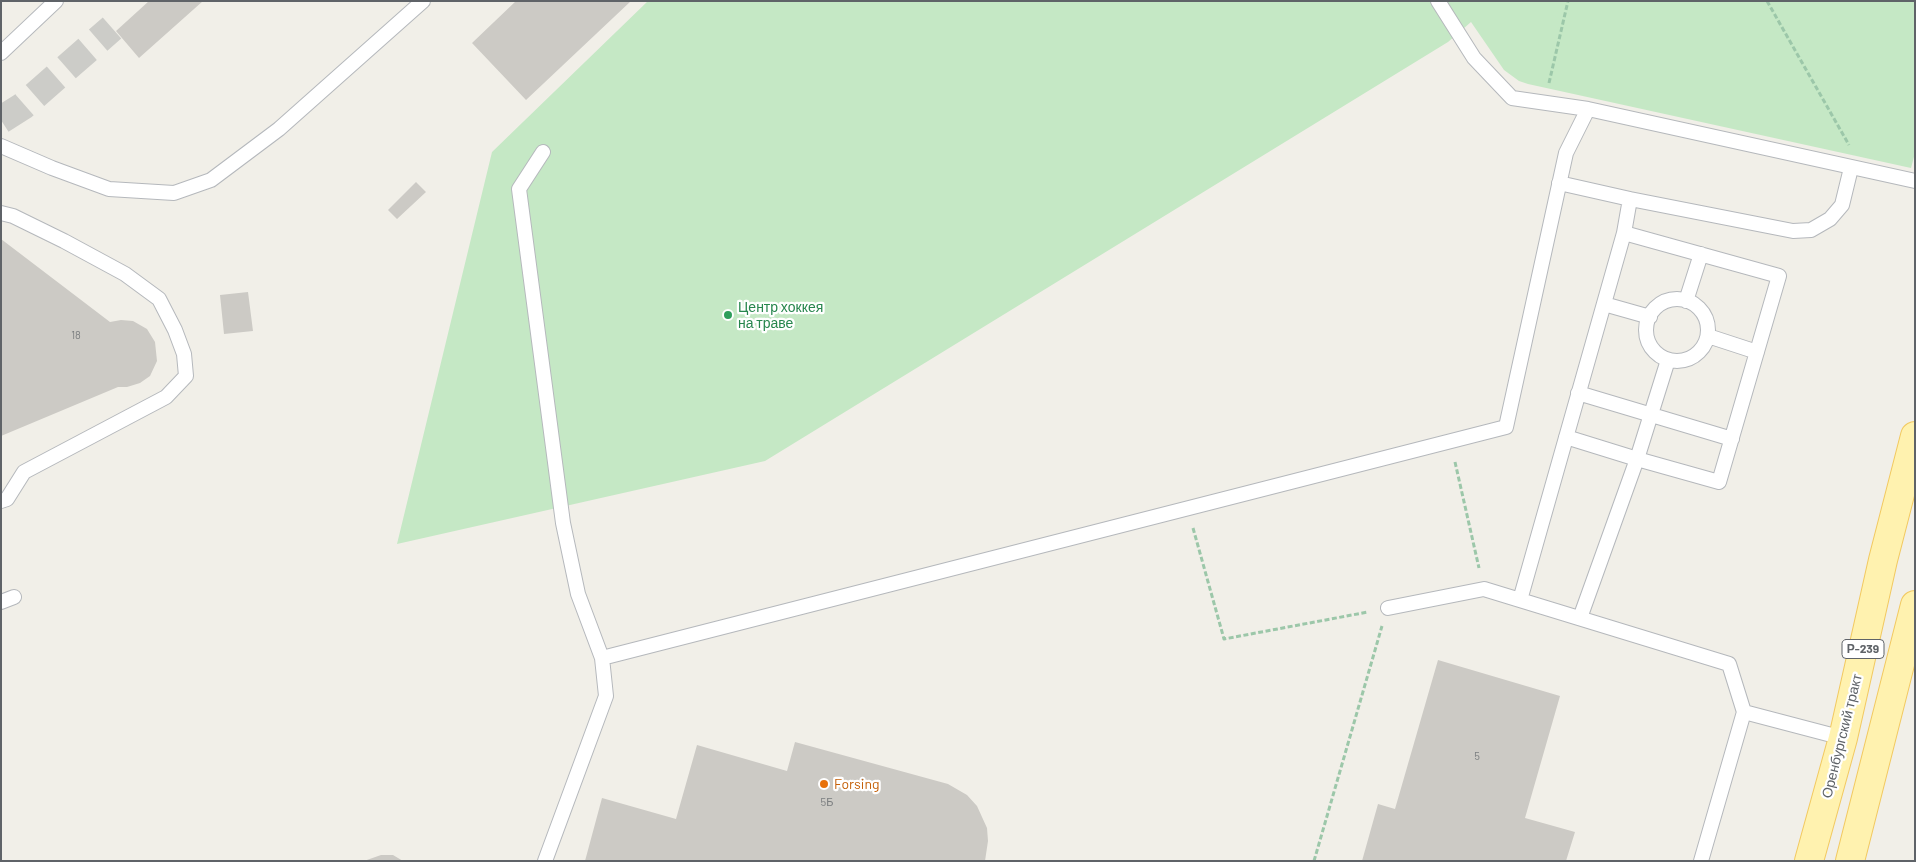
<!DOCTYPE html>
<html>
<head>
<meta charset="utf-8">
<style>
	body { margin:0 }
	#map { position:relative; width:1916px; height:862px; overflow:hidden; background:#f1efe8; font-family:Barlow,sans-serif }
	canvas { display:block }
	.frame { position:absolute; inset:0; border:2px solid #5f6368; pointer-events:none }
</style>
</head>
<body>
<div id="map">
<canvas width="1916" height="862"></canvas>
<div class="frame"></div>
</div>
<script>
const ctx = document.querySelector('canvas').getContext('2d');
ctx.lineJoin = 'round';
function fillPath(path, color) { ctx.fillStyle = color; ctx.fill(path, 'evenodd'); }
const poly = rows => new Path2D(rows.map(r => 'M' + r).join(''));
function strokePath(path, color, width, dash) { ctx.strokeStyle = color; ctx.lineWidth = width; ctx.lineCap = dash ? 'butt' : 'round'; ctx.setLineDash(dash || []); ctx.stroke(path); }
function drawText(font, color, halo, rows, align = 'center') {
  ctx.font = font + ' Barlow,sans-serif'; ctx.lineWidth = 4.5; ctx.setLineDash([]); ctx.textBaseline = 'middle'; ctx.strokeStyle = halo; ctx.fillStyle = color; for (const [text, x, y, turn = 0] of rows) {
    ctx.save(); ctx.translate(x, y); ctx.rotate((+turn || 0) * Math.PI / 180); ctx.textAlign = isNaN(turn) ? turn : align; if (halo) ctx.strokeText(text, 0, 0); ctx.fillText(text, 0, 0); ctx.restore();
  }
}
fillPath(poly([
	[648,1,1915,1,1915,153,1911,168,1528,84,1519,81,1504,70,1471,22,1448,42,765,461,397,544,492,152]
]), '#c5e8c5');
fillPath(poly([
	[149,1,203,1,139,58,116,31],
	[516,1,631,1,526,100,472,43],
	[416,182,426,192,397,219,388,210],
	[1,239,110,322,121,320,133,321,147,329,155,342,157,361,150,376,140,383,127,387,118,387,1,436],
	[248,292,253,331,224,334,220,295],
	[1438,660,1560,696,1525,818,1575,832,1566,861,1362,861,1378,804,1395,809],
	[795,742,948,784,967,795,977,806,987,828,988,841,985,861,585,861,602,798,676,819,697,745,787,771],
	[381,855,393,855,403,861,364,861]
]), '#cccac5');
strokePath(poly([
	[1,120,23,106,112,28]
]), '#ccccc8', 28, [28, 14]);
const lane = poly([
	[1438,1,1474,58,1512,98,1588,109,1915,181],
	[1,53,56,1],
	[1,146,52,168,109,189,174,193,211,180,279,129,423,1],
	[543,152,519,189,563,523,578,594,602,658],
	[1559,183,1630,199,1624,233,1779,276,1719,482,1637,459,1580,618],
	[1630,199,1793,231,1811,230,1830,219,1842,205,1851,168],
	[1,213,13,216,64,241,125,274,159,299,175,330,184,354,186,376,166,397,24,472,7,499,1,501],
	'1646 330a31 31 0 1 1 62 0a31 31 0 1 1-62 0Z',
	[1686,301,1701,254],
	[1604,304,1650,317],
	[1708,336,1757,352],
	[1578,393,1732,439],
	[1566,437,1637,459,1668,360],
	[1520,600,1624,233],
	[1,602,14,597],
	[1388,608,1484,589,1729,664,1744,712,1843,738],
	[545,861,606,696,602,658,1506,427,1566,153,1588,109],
	[1701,861,1744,712]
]);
const primary = poly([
	[1809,861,1843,738,1883,560,1915,436],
	[1850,861,1915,605]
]);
strokePath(lane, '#b5b8bc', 16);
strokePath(primary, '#f2c960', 30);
strokePath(poly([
	[1767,1,1849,145],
	[1549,83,1568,1],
	[1455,462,1479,568],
	[1193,528,1224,639,1368,612],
	[1314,861,1382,626]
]), '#9cc7a9', 3, [5, 2.5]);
strokePath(lane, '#fff', 14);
strokePath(primary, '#fff2af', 28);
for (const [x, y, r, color] of [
	[728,315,5,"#2e9e5b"],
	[824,784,5,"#e8710a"]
]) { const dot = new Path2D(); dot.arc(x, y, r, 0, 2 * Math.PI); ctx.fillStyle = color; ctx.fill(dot); strokePath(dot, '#fff', 2); }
drawText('11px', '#7a7d7f', null, [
	["18",76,335],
	["5",1477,756],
	["5Б",827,802]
]);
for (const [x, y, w] of [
	[1863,649,42]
]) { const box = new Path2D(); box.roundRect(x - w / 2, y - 9.5, w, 19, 4); ctx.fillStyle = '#fff'; ctx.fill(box); strokePath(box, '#5f6368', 1); }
drawText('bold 12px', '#5f6368', null, [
	["Р-239",1863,649]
]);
drawText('14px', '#27864d', '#fff', [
	["Центр хоккея",738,307],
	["на траве",738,323]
], 'left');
drawText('14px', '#5f6368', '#fff', [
	["Оренбургский тракт",1842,736,-76]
]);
drawText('14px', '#c56008', '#fff', [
	["Forsing",834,784]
], 'left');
</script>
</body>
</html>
